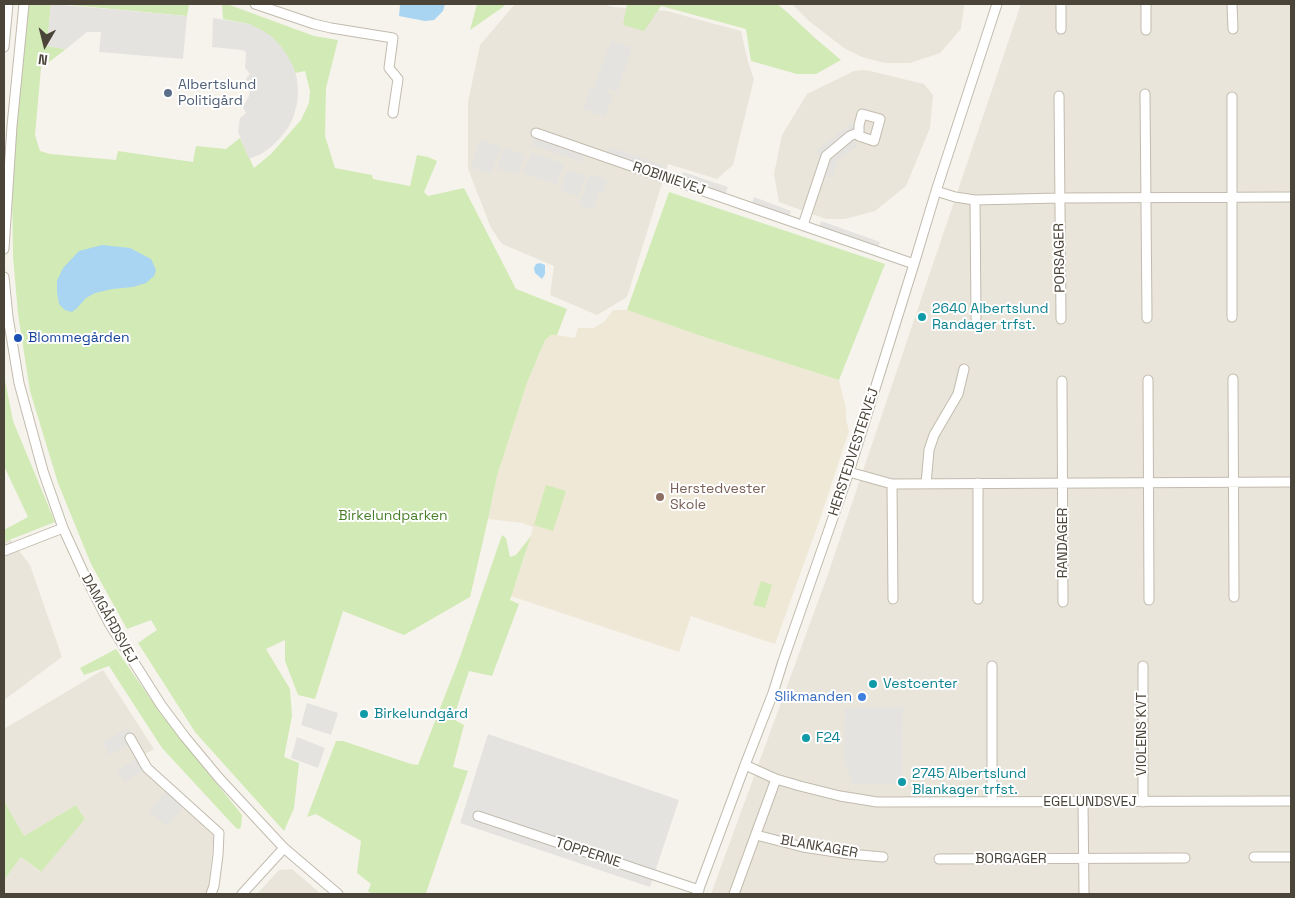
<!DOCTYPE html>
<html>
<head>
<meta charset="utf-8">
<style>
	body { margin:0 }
	#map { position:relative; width:1295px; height:898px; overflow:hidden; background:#f6f3ec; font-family:"Space Grotesk",sans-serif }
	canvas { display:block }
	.frame { position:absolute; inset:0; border:5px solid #4b4439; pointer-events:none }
	.north { position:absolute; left:20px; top:20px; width:50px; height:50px; -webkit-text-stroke:4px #fff; paint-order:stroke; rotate:188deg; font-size:14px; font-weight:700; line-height:20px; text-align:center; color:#4b4439 }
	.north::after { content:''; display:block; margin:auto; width:18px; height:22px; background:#4b4439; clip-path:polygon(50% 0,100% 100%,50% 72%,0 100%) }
</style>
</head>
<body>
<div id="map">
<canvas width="1295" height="898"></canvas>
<div class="frame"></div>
<div class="north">N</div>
</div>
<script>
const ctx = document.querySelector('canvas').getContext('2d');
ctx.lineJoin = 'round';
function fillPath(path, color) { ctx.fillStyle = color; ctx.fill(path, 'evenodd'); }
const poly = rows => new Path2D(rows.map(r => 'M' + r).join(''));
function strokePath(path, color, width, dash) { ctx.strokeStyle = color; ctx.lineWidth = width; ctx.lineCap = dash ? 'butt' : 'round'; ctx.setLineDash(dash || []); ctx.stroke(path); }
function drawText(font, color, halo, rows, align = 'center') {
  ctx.font = font + ' "Space Grotesk",sans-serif'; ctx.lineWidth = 4; ctx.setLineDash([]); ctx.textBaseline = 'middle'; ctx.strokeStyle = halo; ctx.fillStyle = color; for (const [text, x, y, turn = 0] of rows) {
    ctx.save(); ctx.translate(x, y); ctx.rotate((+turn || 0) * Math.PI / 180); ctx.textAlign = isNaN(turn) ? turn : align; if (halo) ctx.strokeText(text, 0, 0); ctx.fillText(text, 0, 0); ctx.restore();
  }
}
fillPath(poly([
	[515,4,602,4,613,7,667,11,741,31,748,62,754,79,733,165,717,179,668,164,627,297,597,315,550,295,554,266,502,244,491,228,468,169,468,102,480,45],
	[792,4,963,4,964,6,961,29,940,53,910,63,885,63,862,57,844,48,809,21],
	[1021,4,1291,4,1291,894,711,894,828,574],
	[866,70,924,84,933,95,930,128,906,186,875,211,845,219,826,219,779,202,774,174,782,135,807,94,854,71],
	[4,531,30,565,62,657,4,700],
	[103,670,154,749,138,758,147,775,214,836,208,890,204,894,4,894,4,880,21,857,40,872,85,819,76,805,24,836,4,801,4,729],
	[292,869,321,894,260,894,258,893,279,870]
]), '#eae5da');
fillPath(poly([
	[613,310,627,310,704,337,839,380,846,409,846,419,849,431,820,519,775,644,691,616,679,652,511,596,524,559,533,527,523,523,488,519,497,476,527,383,545,340,551,335,557,335,575,338,578,328,594,328,605,321]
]), '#efe8d6');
fillPath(poly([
	[28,4,51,4,47,46,66,49,41,68,35,135,40,151,50,154,116,160,118,151,193,162,196,146,226,149,240,138,254,168,271,154,301,120,309,103,310,91,305,71,295,73,293,66,249,24,223,19,222,4,227,4,314,36,338,40,326,88,325,136,335,168,372,175,373,179,410,186,417,155,428,157,437,161,424,192,428,196,464,188,516,289,567,309,557,335,551,335,545,340,527,383,497,476,488,519,470,597,404,635,343,611,315,699,298,695,285,661,285,640,266,649,290,689,292,716,284,757,299,763,294,808,284,831,195,732,138,643,157,630,151,620,127,629,91,564,58,483,30,391,18,314,13,257,12,176],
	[59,4,189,4,187,16],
	[477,4,506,4,503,7,470,30],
	[627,4,777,4,787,12,815,38,841,60,816,74,797,74,751,61,746,29,661,6,644,31,623,25],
	[669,192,885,264,839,380,704,337,627,310],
	[4,375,13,421,55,522,4,542,4,530,28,517,4,466],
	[546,485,566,491,553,531,534,525],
	[502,535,506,538,510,557,516,555,531,536,510,600,519,604,492,676,469,671,453,719,464,725,453,767,468,771,426,893,428,894,372,894,368,891,371,884,357,873,361,841,316,814,307,817,336,741,343,741,411,764,418,765,460,657],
	[761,581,772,585,765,608,753,605],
	[116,649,161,714,242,815,241,827,239,829,236,828,162,748,109,666,84,675,80,668],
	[4,801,24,836,76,805,85,819,41,872,21,857,4,880]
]), '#d2eab5');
fillPath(poly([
	[51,4,187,16,183,59,99,52,101,32,87,32,66,49,47,46],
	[213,18,249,24,260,29,271,36,280,45,287,55,293,66,297,79,298,91,297,104,293,118,288,128,280,138,271,147,261,154,249,159,238,132,240,118,246,113,243,107,249,96,250,90,246,78,250,74,245,68,246,54,245,51,241,50,212,47],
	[611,40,632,48,617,92,608,89,607,92,613,95,605,117,583,109,591,87,594,88],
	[852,123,855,129,850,132,858,146,838,159,832,178,825,176,828,169,817,150],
	[536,133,587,150,582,162,531,145],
	[480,139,501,147,491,174,471,167],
	[504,147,525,155,518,175,497,168],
	[610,147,663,165,660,176,607,157],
	[531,152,564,164,557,185,523,173],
	[567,170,586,176,579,196,560,190],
	[683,172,728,187,724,198,680,183],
	[590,174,607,180,603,192,599,191,593,210,579,205],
	[754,197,791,211,788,220,751,207],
	[821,221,880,242,877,251,818,230],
	[307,703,338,713,331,735,301,725],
	[903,707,902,784,852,784,852,779,844,761,845,708],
	[128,728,135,741,109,755,103,742],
	[488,734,679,800,650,887,460,823],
	[297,737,325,748,318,768,291,758],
	[138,758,144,770,125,782,117,770],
	[166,792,183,807,167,826,149,811]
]), '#e5e3e0');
fillPath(poly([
	[402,4,445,4,443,11,434,20,425,21,399,16,400,5],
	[102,245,130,248,151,259,156,270,154,276,146,283,133,287,112,289,95,293,86,298,77,308,72,312,65,310,59,304,57,292,57,281,63,268,79,251],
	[540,263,545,265,545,274,542,279,535,273,534,268,536,264]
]), '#a9d4f2');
const minor = poly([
	[255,4,314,24,331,28,393,38,389,68,398,79,393,113],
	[1061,4,1061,29],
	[1146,4,1146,30],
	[1232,4,1233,29],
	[4,47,8,4],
	[1145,94,1147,318],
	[1059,96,1061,319],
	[1232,97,1232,317],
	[536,133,914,264],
	[936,191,955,197,975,200,1059,198,1291,197],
	[975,200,976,318],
	[803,225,826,156,850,136,859,132,859,136,874,141,880,119,862,114,859,125,859,132],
	[4,249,12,126,24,4],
	[4,277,8,317,19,383,43,471,63,528,85,576,109,623,161,705,185,737,219,778,284,848,338,894],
	[1233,379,1234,597],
	[1148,380,1149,600],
	[1062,381,1063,602],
	[849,472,892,484,1291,482],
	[978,483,978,599],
	[892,484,893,599],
	[926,484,929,450,934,435,958,394,964,369],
	[4,551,63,528],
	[1143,666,1143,802],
	[130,738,147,768,219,833,218,855,214,886,211,894],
	[745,765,776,779,800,786,840,796,877,802,1291,801],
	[992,802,992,666],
	[1083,802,1084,894],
	[478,816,699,890],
	[756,835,803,847,849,854,883,857],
	[1254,857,1291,857],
	[939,859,1185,858],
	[242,894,284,848],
	[697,894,745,765,773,693,783,661,849,472,914,264,936,191,997,4],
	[734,894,776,779]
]);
strokePath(minor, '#c2bbae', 11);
strokePath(minor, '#fff', 9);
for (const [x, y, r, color] of [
	[168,93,5,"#5c6f8a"],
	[922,317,5,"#0f9aa8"],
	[18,338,5,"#1a4fb4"],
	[660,497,5,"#8d6e63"],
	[873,684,5,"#0f9aa8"],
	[862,697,5,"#3f7fe0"],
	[364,714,5,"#0f9aa8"],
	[806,738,5,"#0f9aa8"],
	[902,782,5,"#0f9aa8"]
]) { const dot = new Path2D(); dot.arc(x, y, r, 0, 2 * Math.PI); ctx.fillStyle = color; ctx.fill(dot); strokePath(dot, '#fff', 2); }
drawText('14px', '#4e5e75', '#fff', [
	["Albertslund",178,85],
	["Politigård",178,101]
], 'left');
drawText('14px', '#4b4439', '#fff', [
	["ROBINIEVEJ",669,179,19],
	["PORSAGER",1060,258,-91],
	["HERSTEDVESTERVEJ",854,452,-72],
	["RANDAGER",1063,543,-90],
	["DAMGÅRDSVEJ",109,619,61],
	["VIOLENS KVT",1142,734,-90],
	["EGELUNDSVEJ",1090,802],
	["BLANKAGER",819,847,10],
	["TOPPERNE",588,853,18],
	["BORGAGER",1011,859]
]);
drawText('14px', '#0d838f', '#fff', [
	["2640 Albertslund",932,309],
	["Randager trfst.",932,325],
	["Vestcenter",883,684],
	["Birkelundgård",374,714],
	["F24",816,738],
	["2745 Albertslund",912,774],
	["Blankager trfst.",912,790]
], 'left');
drawText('14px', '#164399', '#fff', [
	["Blommegården",28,338]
], 'left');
drawText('14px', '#785e54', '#fff', [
	["Herstedvester",670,489],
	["Skole",670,505]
], 'left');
drawText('14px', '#4a7f2a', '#fff', [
	["Birkelundparken",393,516]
]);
drawText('14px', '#366cbe', '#fff', [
	["Slikmanden",852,697]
], 'right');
</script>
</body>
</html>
